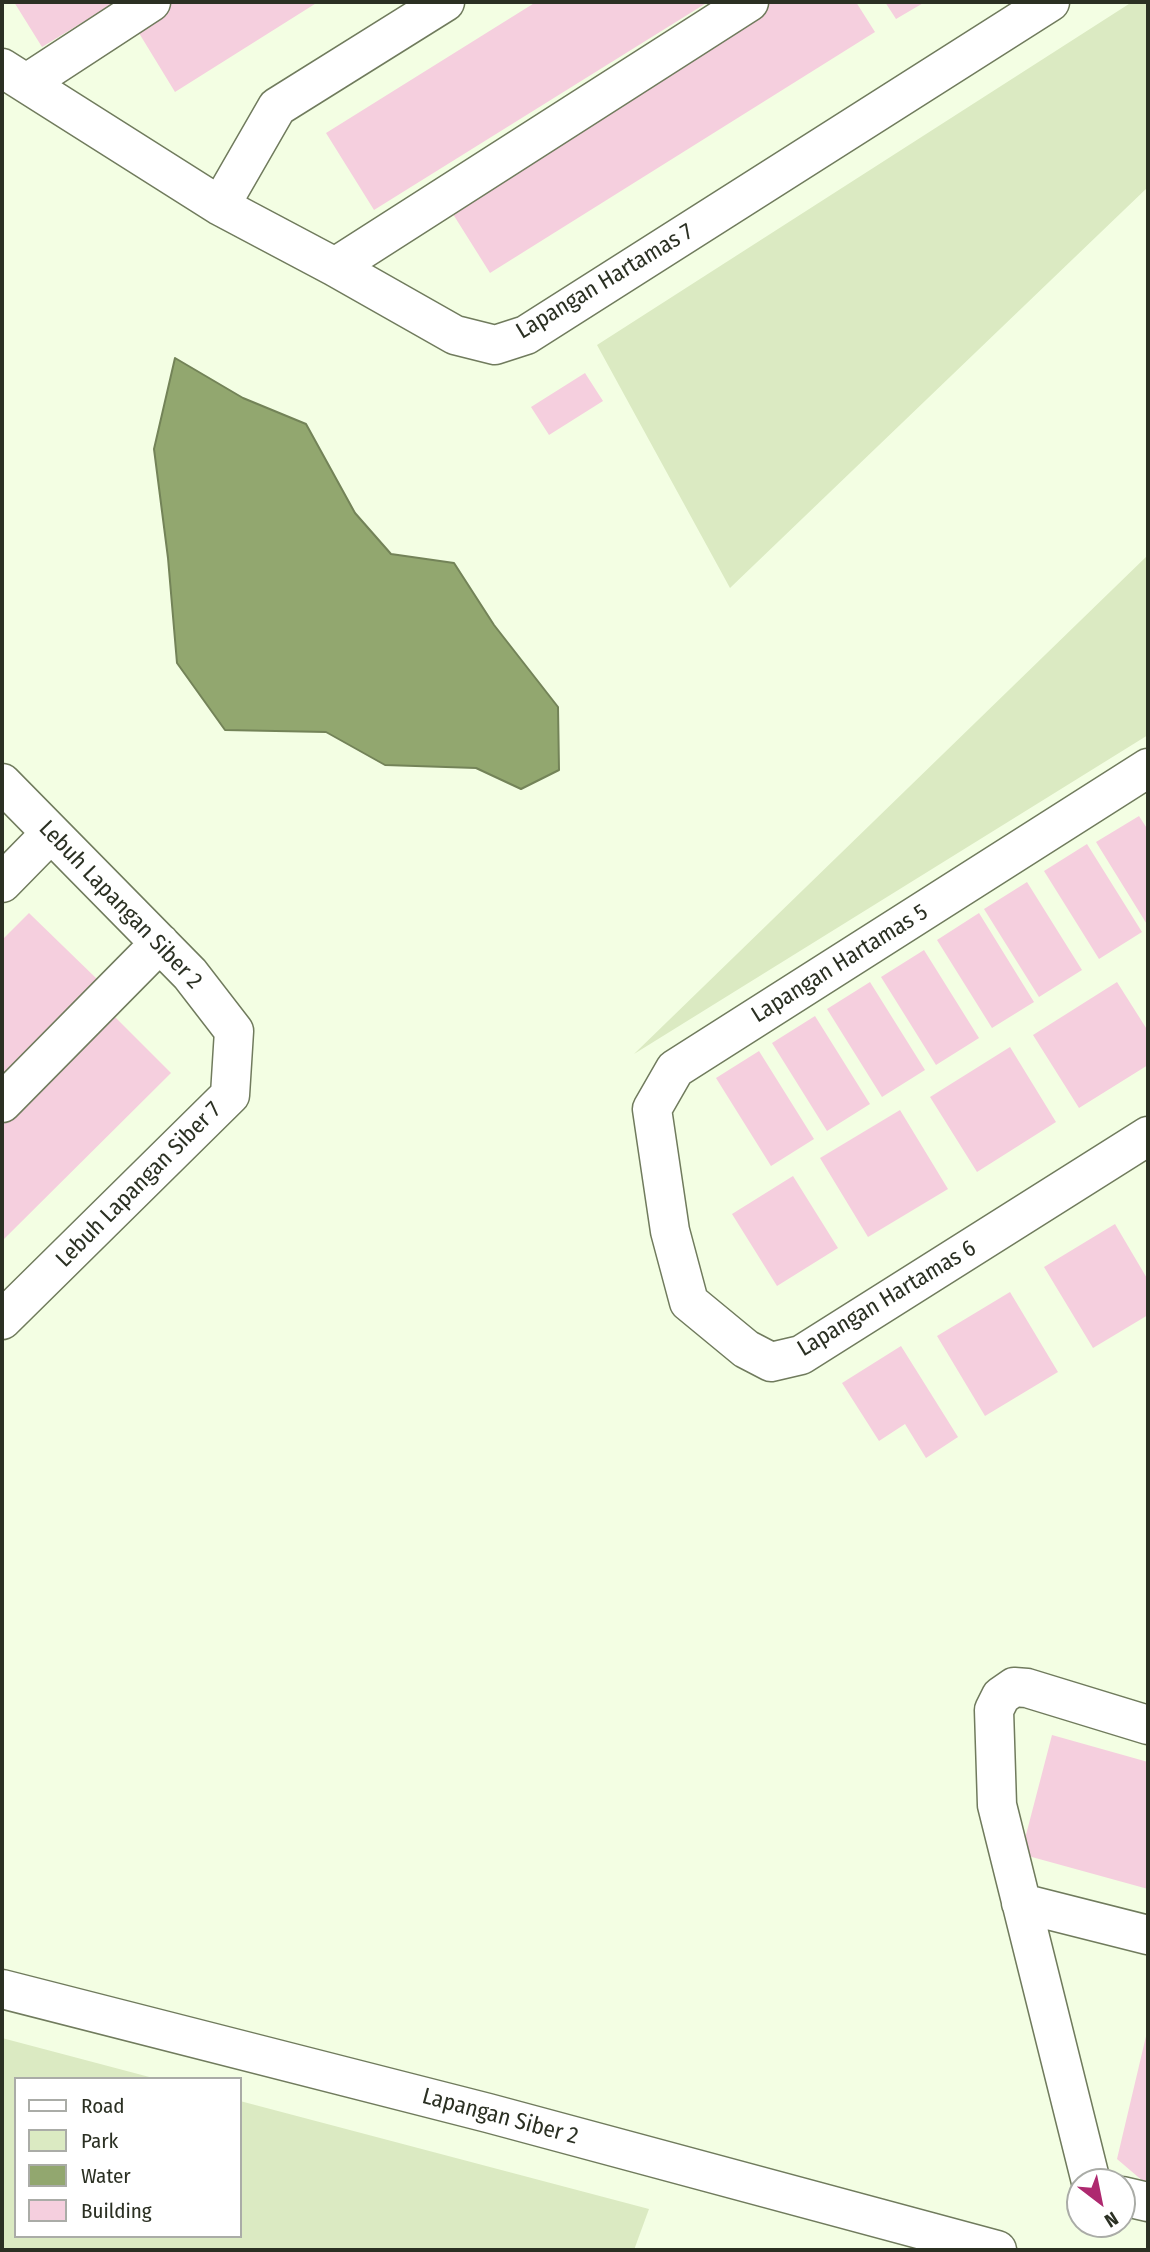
<!DOCTYPE html>
<html>
<head>
<meta charset="utf-8">
<style>
	body { margin:0 }
	#map { position:relative; width:1150px; height:2252px; overflow:hidden; background:#f3fee3; font-family:"Fira Sans Condensed",sans-serif }
	canvas { display:block }
	.frame { position:absolute; inset:0; border:4px solid #2b3023; pointer-events:none }
	.legend { position:absolute; left:14px; top:2077px; width:228px; height:161px; box-sizing:border-box; background:#fff; border:2px solid #aaaca7; margin:0; padding:9px 12px; list-style:none; font-size:21px; color:#2b3023 }
	.legend li { display:flex; align-items:center; gap:14px; height:35px }
	.legend b { width:35px; border:2px solid #aaaca7 }
	.north { position:absolute; left:1066px; top:2168px; width:70px; height:70px; box-sizing:border-box; background:#fff; border:2px solid #aaaca7; border-radius:50%; rotate:148deg; font-size:19px; font-weight:700; line-height:28px; text-align:center; color:#2b3023 }
	.north::after { content:''; display:block; margin:auto; width:24px; height:32px; background:#ae296f; clip-path:polygon(50% 0,100% 100%,50% 72%,0 100%) }
</style>
</head>
<body>
<div id="map">
<canvas width="1150" height="2252"></canvas>
<div class="frame"></div>
<ul class="legend">
<li><b style="height:9px;background:#fff"></b>Road</li>
<li><b style="height:19px;background:#dbeac2"></b>Park</li>
<li><b style="height:19px;background:#92a76f"></b>Water</li>
<li><b style="height:19px;background:#f5cfde"></b>Building</li>
</ul>
<div class="north">N</div>
</div>
<script>
const ctx = document.querySelector('canvas').getContext('2d');
ctx.lineJoin = 'round';
function fillPath(path, color) { ctx.fillStyle = color; ctx.fill(path, 'evenodd'); }
const poly = rows => new Path2D(rows.map(r => 'M' + r).join(''));
function strokePath(path, color, width, dash) { ctx.strokeStyle = color; ctx.lineWidth = width; ctx.lineCap = dash ? 'butt' : 'round'; ctx.setLineDash(dash || []); ctx.stroke(path); }
function drawText(font, color, halo, rows, align = 'center') {
  ctx.font = font + ' "Fira Sans Condensed",sans-serif'; ctx.lineWidth = 5; ctx.setLineDash([]); ctx.textBaseline = 'middle'; ctx.strokeStyle = halo; ctx.fillStyle = color; for (const [text, x, y, turn = 0] of rows) {
    ctx.save(); ctx.translate(x, y); ctx.rotate((+turn || 0) * Math.PI / 180); ctx.textAlign = isNaN(turn) ? turn : align; if (halo) ctx.strokeText(text, 0, 0); ctx.fillText(text, 0, 0); ctx.restore();
  }
}
fillPath(poly([
	[1132,2,1148,2,1148,187,730,588,597,345],
	[1148,555,1148,735,634,1054],
	[2,2038,157,2079,16,2079,16,2236,240,2236,240,2101,649,2209,634,2250,2,2250]
]), '#dbeac2');
const water = poly([
	[175,358,243,398,306,424,355,513,391,554,454,563,494,625,558,707,559,770,521,789,476,768,385,765,326,732,225,730,177,663,168,558,154,449,175,358]
]);
fillPath(water, '#92a76f');
strokePath(water, '#738358', 2);
fillPath(poly([
	[14,2,116,2,42,47],
	[160,2,318,2,175,92,131,20],
	[536,2,708,2,374,210,326,133],
	[768,2,856,2,875,32,490,273,446,203],
	[885,2,925,2,896,19],
	[585,373,603,401,549,435,531,407],
	[1139,816,1148,830,1148,926,1096,842],
	[1087,844,1142,932,1099,959,1044,871],
	[1027,882,1082,970,1039,997,984,909],
	[29,913,98,980,2,1078,2,940],
	[979,913,1034,1002,992,1028,937,940],
	[924,950,979,1038,936,1065,881,977],
	[870,982,925,1070,882,1097,827,1009],
	[1117,982,1148,1031,1148,1065,1079,1108,1033,1035],
	[108,1010,171,1073,2,1241,2,1115],
	[815,1016,870,1104,827,1131,772,1043],
	[1010,1047,1056,1122,977,1172,930,1097],
	[759,1051,814,1139,771,1166,716,1078],
	[900,1110,948,1189,868,1237,820,1158],
	[793,1176,838,1248,777,1286,732,1214],
	[1115,1224,1148,1280,1148,1315,1093,1348,1044,1267],
	[1010,1292,1058,1372,985,1416,937,1336],
	[901,1346,958,1437,926,1458,905,1424,879,1441,842,1383],
	[1052,1735,1148,1762,1148,1889,1021,1854],
	[1147,2032,1148,2032,1148,2183,1144,2182,1117,2159]
]), '#f5cfde');
const minor = poly([
	[2,68,220,206,335,267,455,335,495,345,526,335,1050,2],
	[27,83,151,2],
	[220,206,277,107,445,2],
	[335,267,749,2],
	[1148,768,675,1069,652,1109,670,1231,689,1302,746,1349,771,1362,801,1355,1148,1136],
	[2,783,190,974,234,1031,230,1095,2,1320],
	[2,883,51,833],
	[2,1103,160,943],
	[1021,1903,1148,1935],
	[2,1989,488,2113,997,2250],
	[1091,2182,997,1805,994,1710,1001,1696,1014,1687,1027,1688,1148,1725],
	[1122,2196,1148,2202]
]);
strokePath(minor, '#707b5d', 41);
strokePath(minor, '#fff', 38);
drawText('23px', '#2b3023', '#fff', [
	["Lapangan Hartamas 7",605,282,-31],
	["Lebuh Lapangan Siber 2",120,905,46],
	["Lapangan Hartamas 5",840,964,-32],
	["Lebuh Lapangan Siber 7",139,1185,-45],
	["Lapangan Hartamas 6",887,1299,-31],
	["Lapangan Siber 2",500,2117,15]
]);
</script>
</body>
</html>
